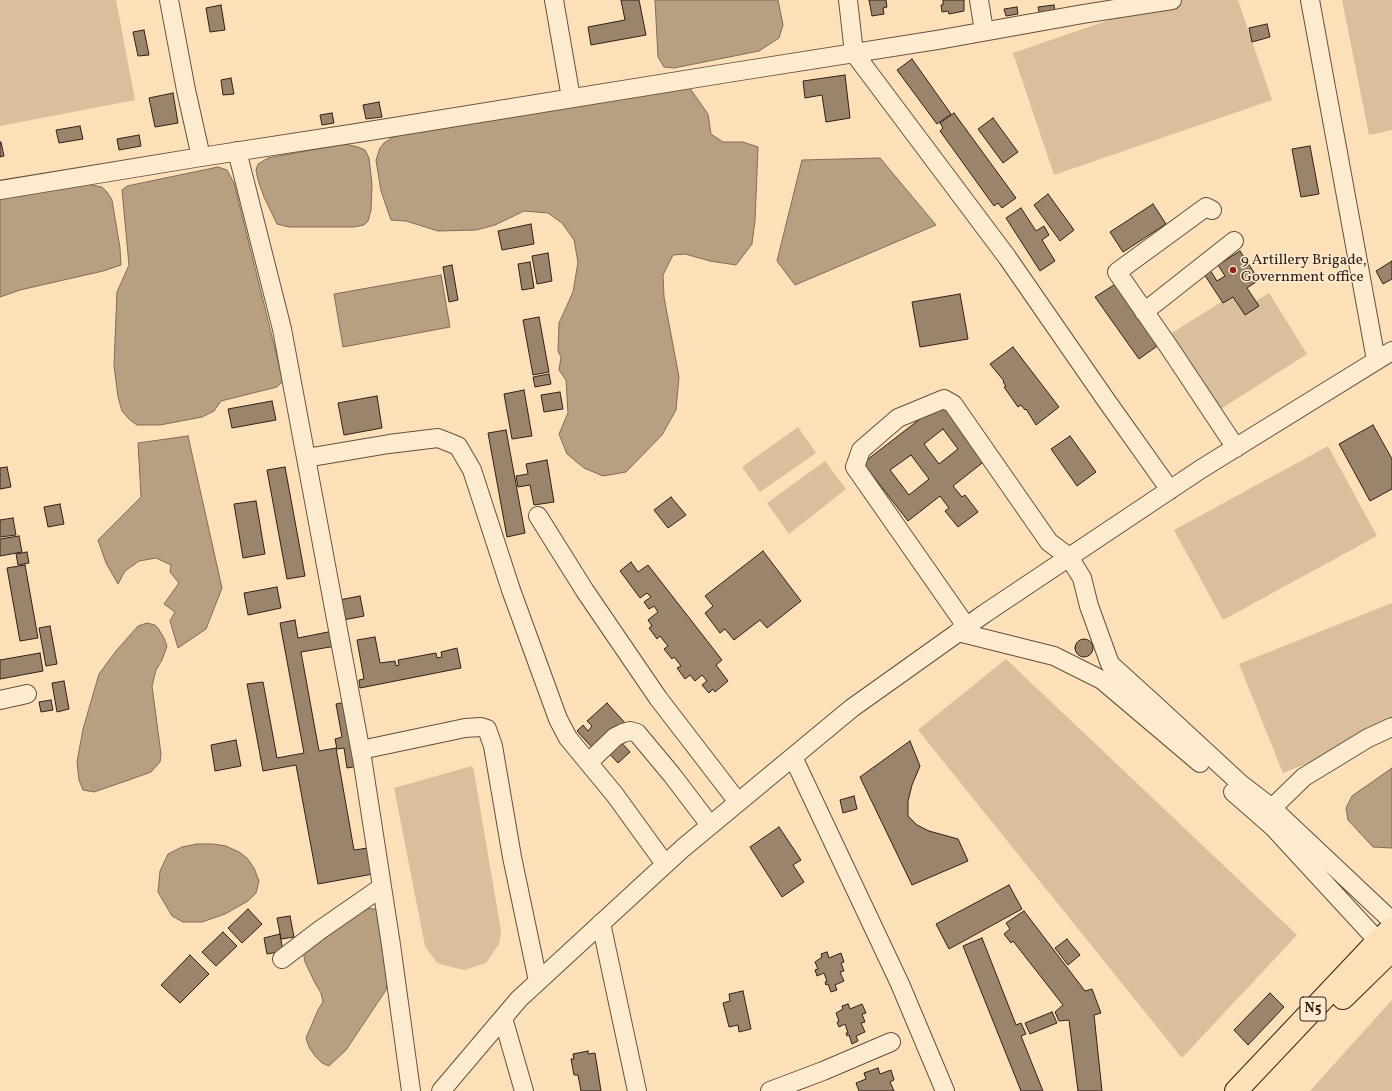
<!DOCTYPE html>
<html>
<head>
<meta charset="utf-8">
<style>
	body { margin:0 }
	canvas { display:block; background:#fce0b7 }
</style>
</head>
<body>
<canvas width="1392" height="1091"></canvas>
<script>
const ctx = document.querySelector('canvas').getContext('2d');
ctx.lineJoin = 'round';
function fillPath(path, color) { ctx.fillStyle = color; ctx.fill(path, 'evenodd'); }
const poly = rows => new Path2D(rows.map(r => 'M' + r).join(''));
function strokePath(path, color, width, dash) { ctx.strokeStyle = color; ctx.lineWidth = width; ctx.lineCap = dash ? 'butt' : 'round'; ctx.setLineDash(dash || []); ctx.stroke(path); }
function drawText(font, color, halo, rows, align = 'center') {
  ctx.font = font + ' Vollkorn,serif'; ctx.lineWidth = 3; ctx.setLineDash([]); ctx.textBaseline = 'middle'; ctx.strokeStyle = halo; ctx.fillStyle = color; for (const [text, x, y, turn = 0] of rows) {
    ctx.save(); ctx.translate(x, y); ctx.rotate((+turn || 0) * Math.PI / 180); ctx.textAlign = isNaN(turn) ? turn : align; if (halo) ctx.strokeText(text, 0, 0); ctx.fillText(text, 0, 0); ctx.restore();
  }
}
fillPath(poly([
	[0,0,116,0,135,100,0,126],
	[1167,0,1238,0,1272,100,1054,175,1013,53],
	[1342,0,1392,0,1392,130,1369,135],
	[1269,293,1307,354,1210,416,1162,339,1234,294,1243,309],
	[798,427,816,453,760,492,742,467],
	[1328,446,1377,536,1223,620,1174,530],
	[825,461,846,489,789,534,767,503],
	[1392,603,1392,730,1283,773,1239,664],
	[1006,659,1297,935,1182,1058,918,730],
	[472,766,474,772,501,931,499,944,486,963,464,970,451,967,437,963,425,946,394,788],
	[1392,1000,1392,1091,1310,1091]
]), '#d9bf9c');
const water = poly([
	[655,0,778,0,783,25,779,38,759,51,674,68,664,67,658,57,655,0],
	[689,87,708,114,711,134,723,142,743,142,758,147,755,221,752,244,736,265,710,261,685,254,673,255,663,275,664,297,679,377,676,410,662,435,626,472,603,476,584,468,567,454,559,434,568,413,566,380,559,370,561,357,558,351,559,323,573,292,578,262,574,240,562,223,548,213,524,211,495,225,476,230,438,231,406,221,391,220,381,191,376,160,380,148,384,143,393,137,409,132,689,87],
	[345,144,358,147,365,150,369,158,372,184,371,210,368,221,364,225,354,227,289,227,277,224,264,197,258,180,256,170,258,164,268,158,345,144],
	[880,158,936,225,795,285,777,261,802,160,880,158],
	[218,167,227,170,234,183,283,381,277,387,221,401,214,411,202,417,160,425,137,425,130,420,122,411,118,397,114,365,117,292,129,265,122,190,127,186,218,167],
	[86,184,102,187,107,192,112,200,120,248,121,265,103,271,20,290,0,297,0,199,86,184],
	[441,275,450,327,343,347,334,294,441,275],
	[188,436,222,588,206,629,178,648,170,621,175,612,164,604,179,583,170,572,171,565,156,558,139,561,125,571,118,584,106,563,98,540,141,497,138,443,188,436],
	[147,623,155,625,158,628,164,638,167,646,162,660,156,670,152,686,161,754,160,762,151,772,126,781,94,792,83,790,79,780,77,762,83,729,99,674,116,651,138,626,147,623],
	[1392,768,1392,848,1373,847,1348,820,1346,808,1352,796,1392,768],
	[197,844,213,844,226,846,239,852,247,858,254,868,259,881,256,893,248,901,225,914,202,922,183,922,172,916,158,892,160,871,168,854,182,847,197,844],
	[368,908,379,910,389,974,386,990,346,1050,329,1066,322,1063,315,1056,309,1047,306,1038,318,1010,323,1002,321,993,315,983,305,962,303,951,318,939,368,908]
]);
fillPath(water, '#b79f82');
strokePath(water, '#816c58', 1);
const building = poly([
	[621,0,639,0,646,35,591,45,588,27,625,20,621,0],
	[869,0,886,0,887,7,883,8,884,14,872,16,869,0],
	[943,0,964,0,964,11,949,14,948,11,942,12,941,5,943,5,943,0],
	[221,5,225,30,210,32,206,8,221,5],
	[1054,5,1055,13,1040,16,1038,7,1054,5],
	[1017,7,1018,14,1006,16,1004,9,1017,7],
	[1267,24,1270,37,1252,42,1249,28,1267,24],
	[144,30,149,55,138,56,133,32,144,30],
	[912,59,951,114,937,124,897,70,912,59],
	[845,75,850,118,826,122,822,95,805,98,803,81,845,75],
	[231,78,234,94,223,95,221,80,231,78],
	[173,93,178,123,155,127,149,98,173,93],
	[379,102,382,117,366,119,363,105,379,102],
	[332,113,334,123,322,125,320,115,332,113],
	[954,113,1016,198,1002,208,998,203,994,206,940,131,943,128,940,123,954,113],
	[993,118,1018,152,1003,163,978,129,993,118],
	[80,126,83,139,59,143,56,130,80,126],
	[139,135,141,146,119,150,117,139,139,135],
	[0,142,1,142,4,156,0,157,0,142],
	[1310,146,1319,194,1301,197,1292,149,1310,146],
	[1048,194,1074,230,1060,241,1034,205,1048,194],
	[1153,204,1166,224,1123,252,1110,232,1153,204],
	[1021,208,1036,231,1044,226,1049,235,1042,240,1055,261,1040,271,1006,218,1021,208],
	[531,224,534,244,502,250,498,231,531,224],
	[1240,251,1259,280,1247,288,1259,306,1245,315,1233,297,1223,303,1204,274,1210,270,1217,281,1225,276,1218,265,1240,251],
	[548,253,552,281,537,284,532,256,548,253],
	[1392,261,1392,279,1383,284,1376,271,1392,261],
	[530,262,534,288,522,290,518,264,530,262],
	[452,265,458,300,449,302,443,267,452,265],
	[1117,283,1160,344,1139,359,1095,297,1117,283],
	[960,294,968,339,920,347,912,302,960,294],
	[539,317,549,372,533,375,523,320,539,317],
	[1013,347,1059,407,1036,425,1026,409,1025,410,1021,405,1018,407,1004,387,1006,386,1003,382,1004,381,990,364,1013,347],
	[549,374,551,384,535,387,533,377,549,374],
	[524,390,532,436,512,439,504,394,524,390],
	[560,392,563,409,544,412,541,395,560,392],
	[377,396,382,428,344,435,338,403,377,396],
	[272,401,276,420,232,428,228,409,272,401],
	[942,402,986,460,953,486,962,497,965,495,978,512,958,527,945,511,949,508,940,496,908,521,863,463,942,402],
	[943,429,958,449,939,464,924,444,943,429],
	[911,455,929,479,909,495,890,470,911,455],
	[1373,425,1392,459,1392,489,1370,501,1339,444,1373,425],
	[506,430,525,533,507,537,488,433,506,430],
	[1070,436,1096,472,1077,486,1051,449,1070,436],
	[547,460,554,502,534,505,530,485,518,487,516,476,528,474,526,464,547,460],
	[7,467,11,487,0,489,0,468,7,467],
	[285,467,305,576,287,579,267,470,285,467],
	[671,497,686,515,668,528,654,510,671,497],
	[256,501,265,554,243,558,234,504,256,501],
	[60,504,64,524,48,527,44,507,60,504],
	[13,518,16,535,0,537,0,520,13,518],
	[19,536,22,552,0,556,0,539,19,536],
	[763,551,801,601,767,628,760,620,734,640,725,629,720,633,705,613,713,606,705,596,763,551],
	[27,552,29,563,18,565,16,554,27,552],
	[631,562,638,572,648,565,722,660,716,665,728,681,715,692,713,689,709,693,702,685,707,681,702,675,695,681,690,675,685,679,677,668,681,666,674,657,672,659,664,649,668,646,660,636,657,639,649,628,652,626,648,620,658,612,654,606,649,609,644,602,651,597,647,593,640,598,620,571,631,562],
	[25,565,38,638,20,641,7,568,25,565],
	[277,587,281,608,248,615,244,593,277,587],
	[360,596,364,616,343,620,339,600,360,596],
	[295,620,298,638,333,631,336,646,301,652,319,751,336,748,354,850,368,848,373,874,318,884,296,765,263,771,247,684,263,682,277,758,304,753,280,623,295,620],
	[50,626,57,664,46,666,39,628,50,626],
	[375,637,380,663,395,661,396,666,399,665,398,660,436,653,437,658,442,657,441,652,457,648,461,668,360,688,359,680,364,679,357,640,375,637],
	'1075 648a9 9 0 1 1 18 0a9 9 0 1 1-18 0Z',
	[40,653,43,671,0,679,0,660,40,653],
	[64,681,69,709,57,712,52,683,64,681],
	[51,700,53,710,41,712,39,702,51,700],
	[347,702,358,766,347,768,344,748,337,749,335,739,342,737,336,704,347,702],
	[607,703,626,724,618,739,630,752,618,763,605,749,596,752,577,731,583,725,588,731,592,726,587,721,607,703],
	[236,740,241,766,215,771,211,745,236,740],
	[910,741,920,766,912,785,908,801,908,816,917,825,929,831,958,839,968,861,912,885,860,777,910,741],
	[854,796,857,809,843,813,840,800,854,796],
	[779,827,801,860,793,865,804,882,782,897,750,847,779,827],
	[1009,885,1022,909,949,949,936,924,1009,885],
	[248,909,262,924,242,943,228,928,248,909],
	[1024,911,1085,991,1092,989,1101,1013,1094,1015,1102,1091,1078,1091,1069,1020,1059,1021,1055,1012,1063,1005,1013,941,1011,943,1004,934,1010,929,1006,923,1024,911],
	[290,916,294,937,281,939,277,918,290,916],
	[223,932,237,946,216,966,202,952,223,932],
	[280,934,283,951,267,954,264,938,280,934],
	[982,938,1016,1025,1021,1023,1026,1034,1021,1036,1043,1091,1021,1091,963,946,982,938],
	[1067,939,1080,955,1068,965,1055,948,1067,939],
	[827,952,829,958,841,953,844,962,841,963,844,971,840,972,844,981,835,985,837,990,831,992,828,984,826,985,825,982,827,981,824,973,817,976,815,970,818,969,815,962,822,957,821,954,827,952],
	[190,955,209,974,180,1003,161,985,190,955],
	[743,991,751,1029,739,1032,738,1025,729,1027,723,1003,730,1001,729,994,743,991],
	[1270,993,1284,1007,1248,1045,1234,1030,1270,993],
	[848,1004,850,1009,862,1004,866,1013,862,1014,865,1022,861,1023,865,1032,856,1036,858,1041,852,1044,849,1035,847,1036,846,1033,848,1033,845,1024,839,1027,837,1022,839,1021,836,1013,843,1009,842,1006,848,1004],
	[1052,1012,1057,1023,1030,1034,1025,1023,1052,1012],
	[588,1051,588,1054,595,1053,601,1091,581,1091,578,1075,574,1075,571,1059,574,1059,573,1054,588,1051],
	[878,1068,880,1074,891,1070,894,1080,890,1082,894,1091,859,1091,856,1083,866,1079,864,1073,878,1068]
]);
fillPath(building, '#9b846c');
strokePath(building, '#31201a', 1);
const minor = poly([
	[169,0,186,90,201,157],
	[554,0,571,98],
	[848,0,854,53,1007,257,1106,400,1170,490],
	[979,0,984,31],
	[1310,0,1376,360],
	[237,151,282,329,363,764,391,945,411,1091],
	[0,190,201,157,357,133,734,72,937,40,1083,14,1172,0],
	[1212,210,1206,207,1117,272,1169,347,1236,448],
	[1144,312,1234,241],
	[306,458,389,444,438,438,458,446,472,470,511,590,558,719,568,738,615,795,665,864],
	[538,516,585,591,658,698,738,802],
	[966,626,855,467,861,450,898,418,944,399,953,404,1049,542,1069,557,1082,578,1089,606,1110,664,1153,703,1242,785,1272,808,1392,921],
	[958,632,1054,656,1102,680,1200,763],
	[0,700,27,694],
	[361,750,465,728,481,727,487,729,493,746,512,857,538,981],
	[793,757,900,984,945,1091],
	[589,762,615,737,623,733,630,731,637,733,672,775,710,825],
	[1233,792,1273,827,1378,941],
	[1272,808,1304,777,1368,738,1392,727],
	[601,923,637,1091],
	[282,959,320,930,382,887],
	[503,1018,524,1091],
	[441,1091,519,999,683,848,852,708,984,614,1201,469,1392,351],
	[770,1091,823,1071,891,1042]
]);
const highway = poly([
	[1343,998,1392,950],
	[1236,1091,1373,946,1392,928]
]);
strokePath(minor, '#645041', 20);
strokePath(highway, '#31201a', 24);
strokePath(minor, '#fdebd0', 18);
strokePath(highway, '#fce0b7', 22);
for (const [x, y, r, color] of [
	[1233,270,4,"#8f2418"]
]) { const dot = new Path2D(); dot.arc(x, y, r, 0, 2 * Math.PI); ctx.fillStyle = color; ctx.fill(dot); strokePath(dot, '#fdebd0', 1.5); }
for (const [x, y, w] of [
	[1313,1009,26]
]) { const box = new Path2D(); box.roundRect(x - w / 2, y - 12, w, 24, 3); ctx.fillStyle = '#fdebd0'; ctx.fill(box); strokePath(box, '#31201a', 1); }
drawText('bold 14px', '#31201a', null, [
	["N5",1313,1009]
]);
drawText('15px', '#31201a', '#fdebd0', [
	["9 Artillery Brigade,",1241,261],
	["Government office",1241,278]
], 'left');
</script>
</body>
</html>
